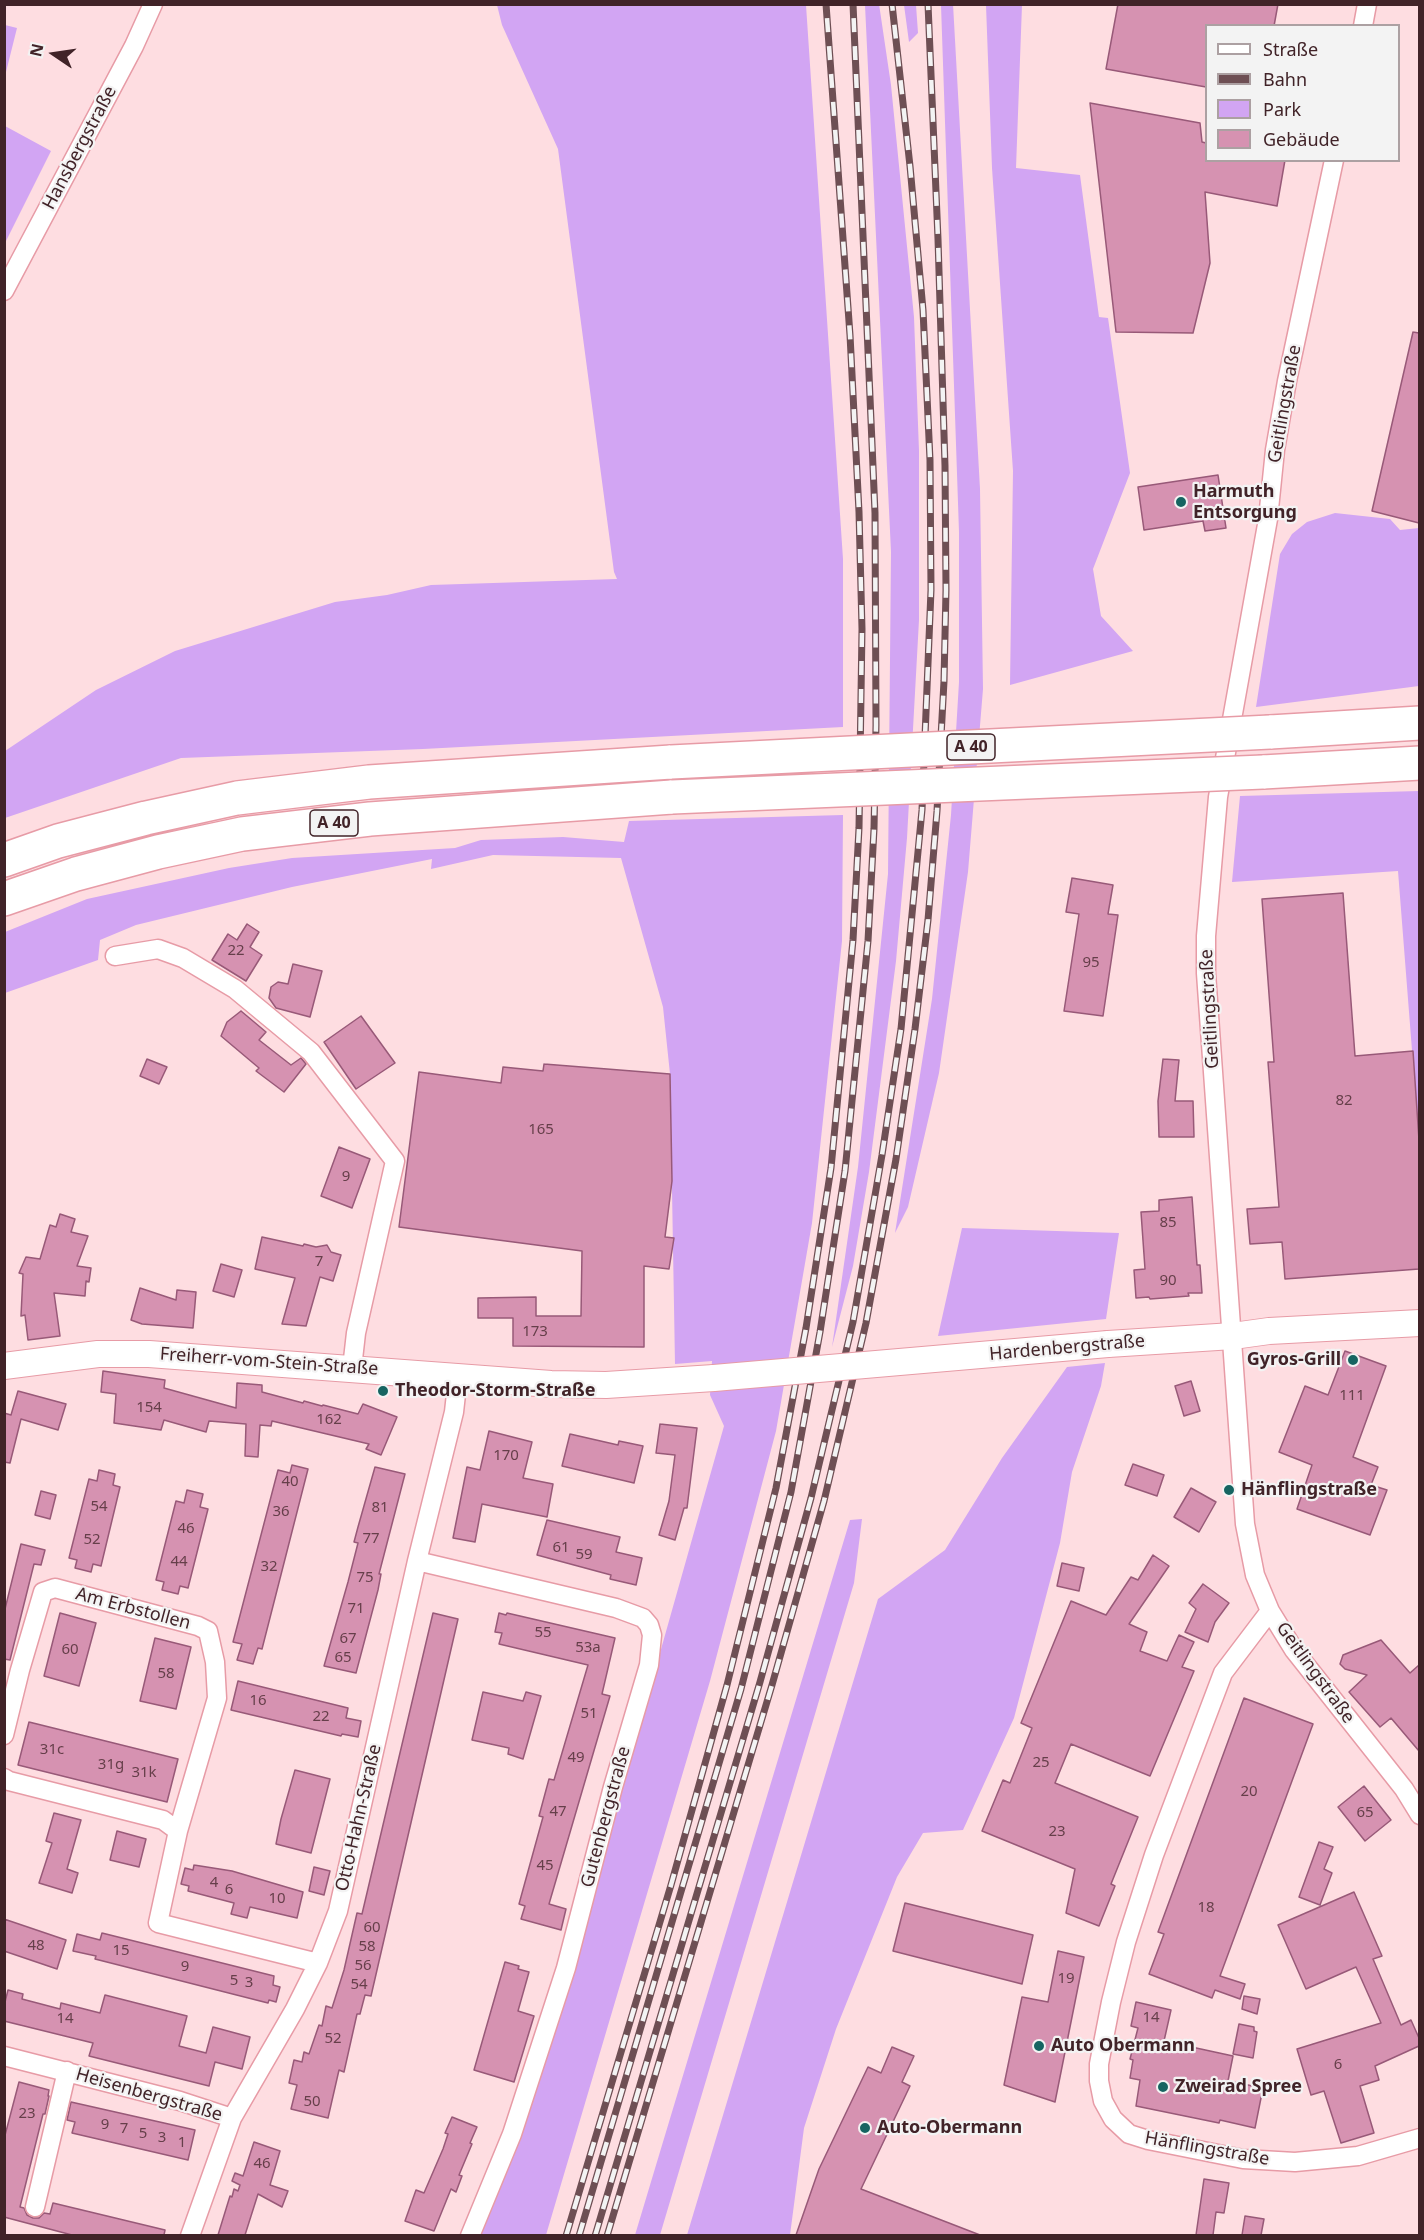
<!DOCTYPE html>
<html>
<head>
<meta charset="utf-8">
<style>
	body { margin:0 }
	#map { position:relative; width:1424px; height:2240px; overflow:hidden; background:#fedde1; font-family:"Noto Sans",sans-serif }
	canvas { display:block }
	.frame { position:absolute; inset:0; border:6px solid #412328; pointer-events:none }
	.legend { position:absolute; left:1205px; top:24px; width:195px; height:138px; box-sizing:border-box; background:#f3f3f3; border:2px solid #aca0a2; margin:0; padding:8px 10px; list-style:none; font-size:18px; color:#412328 }
	.legend li { display:flex; align-items:center; gap:12px; height:30px }
	.legend b { width:30px; border:2px solid #aca0a2 }
	.north { position:absolute; left:24px; top:24px; width:60px; height:60px; -webkit-text-stroke:4px #f3f3f3; paint-order:stroke; rotate:283deg; font-size:16px; font-weight:700; line-height:24px; text-align:center; color:#412328 }
	.north::after { content:''; display:block; margin:auto; width:21px; height:27px; background:#412328; clip-path:polygon(50% 0,100% 100%,50% 72%,0 100%) }
</style>
</head>
<body>
<div id="map">
<canvas width="1424" height="2240"></canvas>
<div class="frame"></div>
<ul class="legend">
<li><b style="height:8px;background:#fff"></b>Straße</li>
<li><b style="height:8px;background:#6e4f54"></b>Bahn</li>
<li><b style="height:16px;background:#d2a5f3"></b>Park</li>
<li><b style="height:16px;background:#d692b1"></b>Gebäude</li>
</ul>
<div class="north">N</div>
</div>
<script>
const ctx = document.querySelector('canvas').getContext('2d');
ctx.lineJoin = 'round';
function fillPath(path, color) { ctx.fillStyle = color; ctx.fill(path, 'evenodd'); }
const poly = rows => new Path2D(rows.map(r => 'M' + r).join(''));
function strokePath(path, color, width, dash) { ctx.strokeStyle = color; ctx.lineWidth = width; ctx.lineCap = dash ? 'butt' : 'round'; ctx.setLineDash(dash || []); ctx.stroke(path); }
function drawText(font, color, halo, rows, align = 'center') {
  ctx.font = font + ' "Noto Sans",sans-serif'; ctx.lineWidth = 4.5; ctx.setLineDash([]); ctx.textBaseline = 'middle'; ctx.strokeStyle = halo; ctx.fillStyle = color; for (const [text, x, y, turn = 0] of rows) {
    ctx.save(); ctx.translate(x, y); ctx.rotate((+turn || 0) * Math.PI / 180); ctx.textAlign = isNaN(turn) ? turn : align; if (halo) ctx.strokeText(text, 0, 0); ctx.fillText(text, 0, 0); ctx.restore();
  }
}
fillPath(poly([
	[879,4,891,85,914,317,919,451,919,620,907,838,896,961,869,1172,853,1266,832,1347,858,1167,888,874,891,552,865,5],
	[953,4,980,489,983,689,968,872,939,1073,908,1207,895,1233,932,999,951,815,959,682,959,532,941,5],
	[497,5,806,5,843,559,843,727,423,749,181,758,5,818,5,751,96,690,175,651,335,602,387,595,431,585,617,579,614,572,558,149,502,25],
	[904,5,916,5,918,33,909,42],
	[986,5,1022,5,1016,168,1080,175,1099,317,1108,318,1130,473,1093,569,1101,616,1133,651,1010,685,1013,471,992,168],
	[5,25,17,28,5,76,4,25],
	[5,126,51,151,5,243],
	[1335,513,1390,519,1400,530,1419,528,1419,686,1256,707,1280,554,1292,534,1307,522],
	[1419,791,1419,1140,1398,871,1232,882,1240,796],
	[843,815,842,941,812,1223,776,1431,710,1681,546,2235,478,2235,516,2141,574,1972,621,1791,724,1426,710,1395,712,1361,675,1364,670,1074,663,1007,621,858,493,855,431,869,432,859,292,887,136,925,100,940,98,960,5,993,5,932,87,899,229,868,292,858,455,848,481,840,563,837,624,842,629,821],
	[962,1228,1119,1233,1106,1319,938,1336],
	[1105,1363,1101,1386,1072,1472,1060,1543,1014,1718,963,1830,923,1833,897,1877,836,2029,804,2128,790,2235,687,2235,878,1599,945,1550,1002,1458,1067,1367],
	[862,1519,854,1583,660,2235,635,2235,850,1520]
]), '#d2a5f3');
const building = poly([
	[1118,4,1278,4,1274,26,1206,26,1206,87,1106,69,1118,4],
	[1090,103,1200,123,1202,142,1206,143,1206,160,1285,160,1277,206,1205,192,1210,263,1193,333,1116,332,1090,103],
	[1413,332,1419,333,1419,523,1372,511,1413,332],
	[1218,475,1226,528,1205,531,1203,521,1144,530,1138,487,1218,475],
	[1072,878,1113,885,1108,914,1118,915,1103,1016,1064,1011,1079,914,1066,912,1072,878],
	[1343,893,1355,1056,1413,1051,1419,1140,1419,1269,1285,1279,1282,1242,1250,1244,1247,1209,1279,1207,1268,1062,1274,1062,1262,899,1343,893],
	[247,924,259,932,250,947,262,955,246,981,212,960,228,934,237,940,247,924],
	[293,964,322,971,310,1017,276,1008,269,998,271,987,278,982,288,984,293,964],
	[241,1011,266,1032,259,1040,291,1065,301,1058,306,1064,284,1092,256,1071,259,1068,221,1036,227,1022,241,1011],
	[361,1016,395,1063,356,1089,324,1042,361,1016],
	[147,1059,167,1067,159,1084,140,1076,147,1059],
	[1163,1059,1179,1060,1175,1101,1193,1101,1194,1137,1159,1137,1158,1101,1163,1059],
	[544,1064,670,1074,672,1181,665,1237,674,1238,669,1269,644,1266,644,1347,513,1346,513,1318,478,1318,478,1298,536,1297,536,1316,581,1316,582,1251,399,1227,419,1072,501,1083,503,1067,543,1071,544,1064],
	[339,1147,370,1159,352,1208,321,1196,339,1147],
	[1192,1197,1197,1265,1200,1265,1202,1293,1188,1293,1189,1296,1150,1299,1149,1297,1136,1298,1134,1270,1145,1269,1141,1212,1159,1211,1159,1200,1192,1197],
	[60,1214,75,1219,71,1232,88,1236,77,1266,91,1268,89,1282,86,1281,85,1296,54,1293,60,1336,28,1340,25,1315,21,1316,23,1274,19,1273,26,1257,40,1259,50,1225,56,1227,60,1214],
	[262,1237,303,1246,304,1244,316,1247,327,1245,331,1252,341,1255,333,1281,320,1277,306,1326,282,1324,295,1278,255,1269,262,1237],
	[221,1264,242,1270,234,1297,213,1291,221,1264],
	[140,1288,176,1300,177,1290,196,1292,193,1328,142,1324,131,1320,140,1288],
	[1345,1351,1386,1366,1353,1457,1378,1467,1371,1485,1387,1490,1370,1535,1297,1509,1312,1465,1279,1452,1305,1386,1328,1395,1345,1351],
	[103,1371,165,1380,164,1388,236,1408,237,1383,262,1385,262,1392,303,1403,304,1401,322,1406,323,1405,358,1414,363,1404,397,1417,381,1455,366,1449,369,1444,272,1421,271,1426,260,1425,258,1457,245,1456,246,1424,209,1421,206,1432,164,1420,161,1430,114,1423,116,1394,101,1392,103,1371],
	[1191,1381,1200,1411,1184,1416,1175,1386,1191,1381],
	[18,1391,66,1404,58,1430,21,1419,10,1463,4,1462,4,1413,11,1415,18,1391],
	[660,1424,697,1428,687,1508,684,1508,675,1540,659,1535,669,1501,675,1455,656,1453,660,1424],
	[489,1431,532,1442,523,1478,553,1484,547,1517,482,1504,475,1542,453,1538,467,1467,480,1470,489,1431],
	[570,1434,618,1445,619,1441,643,1446,634,1483,562,1466,570,1434],
	[1133,1464,1164,1475,1157,1496,1125,1485,1133,1464],
	[292,1465,308,1469,262,1649,258,1648,253,1664,237,1660,242,1644,233,1642,278,1470,290,1473,292,1465],
	[375,1467,405,1474,379,1574,381,1574,378,1590,356,1673,324,1666,348,1582,358,1543,354,1542,358,1527,375,1467],
	[99,1470,115,1474,113,1485,120,1487,101,1566,93,1564,91,1572,75,1568,77,1560,69,1558,89,1479,97,1481,99,1470],
	[1191,1488,1216,1502,1199,1532,1174,1517,1191,1488],
	[187,1490,203,1494,200,1507,208,1509,188,1588,180,1586,178,1594,162,1590,164,1582,156,1580,176,1501,184,1503,187,1490],
	[41,1491,56,1495,50,1519,35,1515,41,1491],
	[547,1520,620,1537,616,1552,642,1558,636,1585,610,1579,611,1575,537,1555,547,1520],
	[21,1544,45,1550,41,1565,34,1564,10,1660,4,1659,4,1613,21,1544],
	[1153,1555,1169,1566,1129,1624,1147,1632,1140,1651,1167,1661,1179,1635,1194,1642,1182,1667,1194,1671,1150,1776,1071,1744,1055,1783,1138,1817,1111,1884,1115,1886,1099,1926,1066,1913,1075,1869,982,1831,1003,1780,1010,1783,1032,1728,1021,1723,1071,1601,1106,1615,1131,1577,1138,1580,1153,1555],
	[1062,1563,1084,1568,1079,1591,1057,1586,1062,1563],
	[1203,1584,1229,1603,1215,1622,1208,1642,1185,1632,1196,1609,1189,1603,1203,1584],
	[60,1613,96,1623,79,1686,44,1676,60,1613],
	[433,1613,458,1619,371,1996,365,1995,360,2014,357,2014,344,2072,339,2070,328,2118,291,2109,297,2085,289,2083,294,2060,302,2062,304,2052,309,2054,319,2025,322,2026,326,2006,332,2008,344,1970,357,1913,362,1914,433,1613],
	[499,1613,506,1615,507,1613,615,1638,602,1694,610,1696,549,1904,566,1909,561,1930,521,1919,525,1906,519,1904,543,1817,539,1816,549,1779,554,1780,588,1665,499,1644,502,1633,495,1632,499,1613],
	[155,1638,191,1647,176,1709,140,1701,155,1638],
	[1381,1640,1410,1673,1419,1665,1419,1751,1391,1718,1380,1727,1349,1692,1367,1675,1345,1669,1340,1664,1343,1655,1381,1640],
	[238,1681,348,1708,346,1718,361,1721,358,1737,342,1734,341,1736,231,1710,238,1681],
	[483,1692,523,1701,526,1692,541,1696,523,1759,508,1754,509,1748,472,1740,483,1692],
	[1244,1698,1313,1724,1220,1976,1245,1984,1240,1999,1215,1990,1212,1998,1149,1974,1164,1934,1158,1932,1244,1698],
	[29,1722,178,1759,167,1802,18,1765,29,1722],
	[295,1770,330,1779,311,1853,276,1844,281,1819,295,1770],
	[1364,1786,1391,1820,1365,1841,1338,1807,1364,1786],
	[54,1813,81,1820,67,1869,78,1873,72,1893,39,1883,52,1843,46,1841,54,1813],
	[117,1831,146,1839,139,1867,110,1860,117,1831],
	[1319,1842,1333,1847,1324,1869,1332,1873,1320,1905,1299,1897,1319,1842],
	[194,1865,232,1871,303,1892,297,1918,250,1907,247,1918,231,1914,234,1903,188,1891,189,1886,181,1884,185,1868,193,1870,194,1865],
	[314,1867,330,1871,324,1895,309,1891,314,1867],
	[1354,1892,1382,1956,1373,1959,1401,2025,1411,2020,1419,2038,1419,2046,1375,2066,1379,2080,1360,2086,1374,2133,1341,2143,1324,2091,1311,2095,1297,2049,1381,2023,1356,1967,1306,1989,1278,1925,1354,1892],
	[905,1903,1033,1935,1022,1984,893,1951,905,1903],
	[4,1919,66,1940,57,1969,4,1951,4,1919],
	[102,1933,274,1976,273,1985,280,1987,276,2002,269,2000,268,2003,95,1959,96,1956,73,1951,77,1934,100,1940,102,1933],
	[1058,1951,1084,1957,1055,2102,1004,2085,1022,1997,1048,2002,1058,1951],
	[505,1962,519,1966,518,1969,529,1972,518,2011,534,2016,514,2082,474,2070,505,1962],
	[8,1990,23,1994,22,1999,60,2009,61,2003,100,2013,105,1995,187,2016,179,2046,206,2053,213,2027,250,2037,242,2069,215,2062,209,2086,89,2056,93,2043,4,2021,4,2006,8,1990],
	[1244,1996,1260,1999,1257,2014,1242,2009,1244,1996],
	[1136,2002,1171,2010,1164,2041,1233,2056,1228,2081,1263,2088,1255,2128,1220,2120,1219,2123,1136,2106,1140,2080,1130,2078,1133,2060,1130,2059,1138,2028,1131,2026,1136,2002],
	[1239,2024,1254,2027,1254,2031,1257,2032,1253,2058,1233,2054,1239,2024],
	[892,2047,914,2056,902,2082,910,2086,861,2189,980,2235,796,2235,819,2169,868,2067,881,2073,892,2047],
	[19,2082,49,2090,48,2096,49,2096,45,2114,43,2114,20,2207,24,2208,27,2215,33,2218,39,2218,44,2213,50,2214,53,2203,165,2230,164,2235,72,2235,4,2217,4,2139,19,2082],
	[71,2102,195,2130,188,2160,72,2133,75,2122,67,2120,71,2102],
	[452,2117,477,2127,470,2143,472,2144,459,2175,462,2176,456,2192,451,2189,434,2231,405,2221,416,2190,424,2193,443,2149,448,2134,445,2133,452,2117],
	[254,2142,280,2151,270,2185,288,2191,282,2207,258,2194,245,2235,218,2235,230,2196,232,2197,234,2189,238,2191,240,2185,232,2181,235,2173,243,2176,254,2142],
	[1204,2179,1229,2183,1224,2213,1216,2212,1213,2235,1196,2235,1204,2179],
	[1245,2216,1264,2219,1261,2235,1242,2235,1245,2216]
]);
fillPath(building, '#d692b1');
strokePath(building, '#985978', 1.5);
const street = poly([
	[1363,26,1367,4],
	[1334,160,1287,381,1275,450,1268,519,1218,797,1206,936,1206,973,1245,1524,1255,1575,1270,1611,1294,1650,1404,1789,1420,1815],
	[4,291,134,46,153,4],
	[115,956,158,949,183,958,235,989,311,1052,395,1161,356,1333,352,1368],
	[417,1561,616,1608,643,1618,649,1625,652,1635,649,1665,613,1787,566,1968,512,2134,470,2236],
	[1270,1611,1223,1673,1154,1855,1126,1942,1111,2002,1099,2064,1099,2081,1103,2101,1113,2119,1129,2134,1148,2140,1243,2159,1295,2162,1358,2156,1420,2138],
	[4,1735,20,1670,43,1592,55,1588,198,1626,208,1631,215,1662,217,1698,178,1831,158,1923,318,1963],
	[4,1778,9,1781,163,1820,178,1831],
	[4,2056,180,2101,232,2118],
	[35,2207,67,2071],
	[190,2236,232,2118,295,2009,318,1963,338,1911,417,1561,454,1412,458,1376]
]);
const secondary = poly([
	[1108,1344,1233,1336,1269,1331,1420,1323],
	[4,1366,98,1354,149,1354,551,1384,606,1385,714,1378]
]);
const highway = poly([
	[1270,732,1420,723],
	[1263,772,1420,763],
	[4,860,58,841,146,818,237,798,369,782,671,762],
	[4,899,76,874,158,852,242,834,370,819,672,797]
]);
strokePath(street, '#e79ba6', 21);
strokePath(secondary, '#e79ba6', 28);
strokePath(highway, '#e79ba6', 36);
strokePath(street, '#fff', 18);
strokePath(secondary, '#fff', 26);
strokePath(highway, '#fff', 33);
const rail = poly([
	[566,2236,671,1885,727,1685,776,1488,806,1328,831,1168,853,940,859,828,862,629,859,512,850,335,826,4],
	[579,2236,741,1689,791,1492,820,1332,845,1171,868,941,874,829,876,725,875,513,853,4],
	[595,2236,760,1682,811,1498,853,1322,882,1155,901,1029,922,810,931,590,930,460,923,310,910,166,892,4],
	[607,2236,772,1685,824,1501,866,1323,896,1159,915,1029,928,920,937,811,944,681,946,590,945,466,938,239,928,4]
]);
strokePath(rail, '#6e4f54', 7);
strokePath(rail, '#f3f3f3', 4.5, [14]);
const secondaryBridge = poly([
	[714,1378,1108,1344]
]);
const highwayBridge = poly([
	[671,762,1270,732],
	[672,797,1263,772]
]);
strokePath(secondaryBridge, '#e79ba6', 28, []);
strokePath(highwayBridge, '#e79ba6', 36, []);
strokePath(secondaryBridge, '#fff', 26);
strokePath(highwayBridge, '#fff', 33);
for (const [x, y, r, color] of [
	[1181,502,6,"#166461"],
	[1353,1360,6,"#166461"],
	[383,1391,6,"#166461"],
	[1229,1490,6,"#166461"],
	[1039,2046,6,"#166461"],
	[1163,2087,6,"#166461"],
	[865,2128,6,"#166461"]
]) { const dot = new Path2D(); dot.arc(x, y, r, 0, 2 * Math.PI); ctx.fillStyle = color; ctx.fill(dot); strokePath(dot, '#f3f3f3', 2); }
drawText('15px', '#663f4a', null, [
	["22",236,951],
	["95",1091,963],
	["82",1344,1101],
	["165",541,1130],
	["9",346,1177],
	["85",1168,1223],
	["7",319,1262],
	["90",1168,1281],
	["173",535,1332],
	["111",1352,1396],
	["154",149,1408],
	["162",329,1420],
	["170",506,1456],
	["40",290,1482],
	["54",99,1507],
	["81",380,1508],
	["36",281,1512],
	["46",186,1529],
	["77",371,1539],
	["52",92,1540],
	["61",561,1548],
	["59",584,1555],
	["44",179,1562],
	["32",269,1567],
	["75",365,1578],
	["71",356,1609],
	["55",543,1633],
	["67",348,1639],
	["53a",588,1648],
	["60",70,1650],
	["65",343,1658],
	["58",166,1674],
	["16",258,1701],
	["51",589,1714],
	["22",321,1717],
	["31c",52,1750],
	["49",576,1758],
	["25",1041,1763],
	["31g",111,1765],
	["31k",144,1773],
	["20",1249,1792],
	["47",558,1812],
	["65",1365,1813],
	["23",1057,1832],
	["45",545,1866],
	["4",214,1883],
	["6",229,1890],
	["10",277,1899],
	["18",1206,1908],
	["60",372,1928],
	["48",36,1946],
	["58",367,1947],
	["15",121,1951],
	["56",363,1966],
	["9",185,1967],
	["19",1066,1979],
	["5",234,1981],
	["3",249,1983],
	["54",359,1985],
	["14",1151,2018],
	["14",65,2019],
	["52",333,2039],
	["6",1338,2065],
	["50",312,2102],
	["23",27,2114],
	["9",105,2125],
	["7",124,2129],
	["5",143,2134],
	["3",162,2138],
	["1",182,2143],
	["46",262,2164]
]);
for (const [x, y, w] of [
	[971,747,48],
	[334,823,48]
]) { const box = new Path2D(); box.roundRect(x - w / 2, y - 13, w, 26, 4.5); ctx.fillStyle = '#f3f3f3'; ctx.fill(box); strokePath(box, '#412328', 1.5); }
drawText('bold 16px', '#412328', null, [
	["A 40",971,747],
	["A 40",334,823]
]);
drawText('18px', '#412328', '#f3f3f3', [
	["Hansbergstraße",80,148,-62],
	["Geitlingstraße",1285,404,-80],
	["Geitlingstraße",1210,1009,-93],
	["Hardenbergstraße",1067,1348,-5],
	["Freiherr-vom-Stein-Straße",269,1362,4],
	["Am Erbstollen",133,1609,15],
	["Geitlingstraße",1315,1673,54],
	["Gutenbergstraße",606,1817,-75],
	["Otto-Hahn-Straße",359,1818,-77],
	["Heisenbergstraße",149,2095,16],
	["Hänflingstraße",1207,2149,10]
]);
drawText('bold 18px', '#412328', '#f3f3f3', [
	["Harmuth",1193,492],
	["Entsorgung",1193,513],
	["Gyros-Grill",1341,1360,"right"],
	["Theodor-Storm-Straße",395,1391],
	["Hänflingstraße",1241,1490],
	["Auto Obermann",1051,2046],
	["Zweirad Spree",1175,2087],
	["Auto-Obermann",877,2128]
], 'left');
</script>
</body>
</html>
